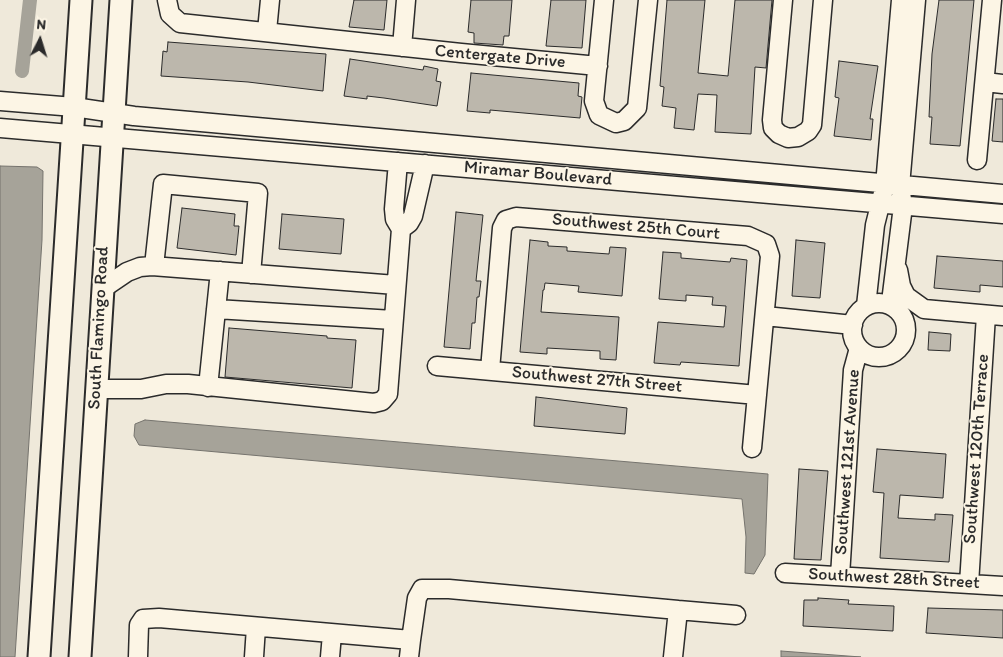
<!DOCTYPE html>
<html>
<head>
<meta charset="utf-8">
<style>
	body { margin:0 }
	#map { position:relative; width:1003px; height:657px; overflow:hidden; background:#efe9da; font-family:Itim,sans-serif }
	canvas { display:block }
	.north { position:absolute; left:15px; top:15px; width:50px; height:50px; -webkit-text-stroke:4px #fcf5e5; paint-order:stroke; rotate:5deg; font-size:14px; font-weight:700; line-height:20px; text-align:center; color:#2b2b2b }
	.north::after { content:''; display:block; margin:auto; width:18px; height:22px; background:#2b2b2b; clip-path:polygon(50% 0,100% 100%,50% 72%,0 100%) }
</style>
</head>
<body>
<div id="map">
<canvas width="1003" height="657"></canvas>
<div class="north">N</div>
</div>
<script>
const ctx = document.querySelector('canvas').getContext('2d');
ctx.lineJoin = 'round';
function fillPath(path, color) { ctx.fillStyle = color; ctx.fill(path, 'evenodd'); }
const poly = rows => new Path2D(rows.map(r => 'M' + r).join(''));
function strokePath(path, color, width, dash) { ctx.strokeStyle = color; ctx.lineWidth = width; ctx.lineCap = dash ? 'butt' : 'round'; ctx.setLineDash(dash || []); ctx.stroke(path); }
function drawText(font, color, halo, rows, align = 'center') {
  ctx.font = font + ' Itim,sans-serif'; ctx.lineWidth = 4; ctx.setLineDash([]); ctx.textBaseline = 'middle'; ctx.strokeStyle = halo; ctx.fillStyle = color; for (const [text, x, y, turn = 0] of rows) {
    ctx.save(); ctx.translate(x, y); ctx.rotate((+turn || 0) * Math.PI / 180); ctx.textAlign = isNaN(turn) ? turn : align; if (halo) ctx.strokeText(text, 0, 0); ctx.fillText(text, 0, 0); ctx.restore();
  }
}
const water = poly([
	[0,166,37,167,43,171,42,240,15,657,0,657,0,166],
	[145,420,768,474,765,555,754,574,745,573,746,537,742,499,139,445,134,436,135,424,145,420],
	[781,651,861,657,781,657,781,651]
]);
fillPath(water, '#a6a399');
strokePath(water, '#75736d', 1);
strokePath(poly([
	[22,71,30,0]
]), '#a6a399', 14);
const building = poly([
	[354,0,387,0,384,30,349,27,354,0],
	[471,0,512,0,509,36,504,36,503,45,474,43,474,33,468,32,471,0],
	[551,0,586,0,582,48,546,46,551,0],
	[667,0,705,0,698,73,728,76,735,0,772,0,766,68,755,67,751,134,715,132,717,95,698,94,694,130,674,128,676,108,662,106,664,87,660,86,667,0],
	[939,0,974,0,960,146,930,144,932,117,929,117,932,54,939,0],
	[168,42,326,54,323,91,248,82,161,76,163,51,167,52,168,42],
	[350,59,423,70,424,66,438,69,436,81,441,82,437,106,384,98,367,96,367,99,344,96,350,59],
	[839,61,878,66,870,119,873,119,871,140,834,136,839,98,835,97,839,61],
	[471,73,579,83,578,96,582,97,580,118,490,110,490,113,467,111,471,73],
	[996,99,1003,99,1003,142,992,141,996,99],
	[182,208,235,214,234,226,239,226,236,255,177,248,182,208],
	[456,212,483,215,476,281,481,281,479,297,477,297,475,323,472,323,470,349,444,347,456,212],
	[282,214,344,219,341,254,279,249,282,214],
	[530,240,548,242,548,246,567,247,567,251,609,254,610,247,626,248,622,296,578,292,579,286,545,283,544,290,543,290,541,312,619,317,616,360,600,359,600,351,547,348,547,354,520,352,530,240],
	[796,240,825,243,820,298,792,296,796,240],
	[663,252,681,253,681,258,730,262,731,258,747,260,739,366,681,362,680,365,654,363,658,322,724,327,726,306,712,305,713,297,686,295,686,301,659,299,663,252],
	[937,256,1003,261,1003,287,980,285,980,292,934,288,937,256],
	[229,328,327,336,327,338,356,340,352,388,225,377,229,328],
	[929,332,951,334,950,351,928,350,929,332],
	[536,397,627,408,625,434,534,426,536,397],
	[877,449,946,454,943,498,900,495,898,518,935,520,935,514,953,515,949,562,880,558,884,493,873,492,877,449],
	[799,469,828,471,821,560,794,559,799,469],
	[818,598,849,600,848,604,894,606,893,631,803,626,804,600,818,600,818,598],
	[928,608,1003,610,1003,638,926,633,928,608]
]);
fillPath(building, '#bcb7ac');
strokePath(building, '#2b2b2b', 1);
const minor = poly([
	[167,0,170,14,180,23,461,53,598,66],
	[604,0,594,101,599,115,616,123,624,121,637,108,648,0],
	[783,0,772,120,773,128,779,134,788,138,798,137,808,131,812,125,823,0],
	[267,31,270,0],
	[402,47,406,0],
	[985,82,1003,84],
	[0,101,74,107,134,116,1003,194],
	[0,128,1003,214],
	[977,160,992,0],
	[401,229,409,223,413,216,425,164],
	[154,266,163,184,258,193,251,274],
	[898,270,901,286,906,296,924,309,1003,316],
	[102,289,127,272,140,267,152,266,396,285],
	'852 330a27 27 0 1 1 54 0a27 27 0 1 1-54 0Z',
	[866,306,875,225,885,185,901,0],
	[892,306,892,294,903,206,900,186,916,0],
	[216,309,393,320],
	[765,316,853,325],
	[437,366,757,395],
	[490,370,502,228,506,220,516,217,748,236,766,244,770,256,752,448],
	[208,387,220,271],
	[96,389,141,389,166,384,188,384,374,403,382,401,388,394,401,229,395,219,394,209,398,162],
	[785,573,1003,586],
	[840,576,853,370,859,348],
	[969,584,986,315],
	[411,640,417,598,422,589,449,589,678,610],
	[138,657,139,625,143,619,159,618,411,640,409,657],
	[254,657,256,627],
	[330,657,332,634],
	[673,657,678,610,736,615]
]);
const major = poly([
	[39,657,81,0],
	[80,657,121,0]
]);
strokePath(minor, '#2b2b2b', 21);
strokePath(major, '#2b2b2b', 25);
strokePath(minor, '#fcf5e5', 18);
strokePath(major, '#fcf5e5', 21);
drawText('18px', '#2b2b2b', '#fcf5e5', [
	["Centergate Drive",500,57,5],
	["Miramar Boulevard",538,174,5],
	["Southwest 25th Court",636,227,5],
	["South Flamingo Road",99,328,-87],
	["Southwest 27th Street",597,380,5],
	["Southwest 120th Terrace",977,449,-86],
	["Southwest 121st Avenue",848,462,-86],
	["Southwest 28th Street",894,579,3]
]);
</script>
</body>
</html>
